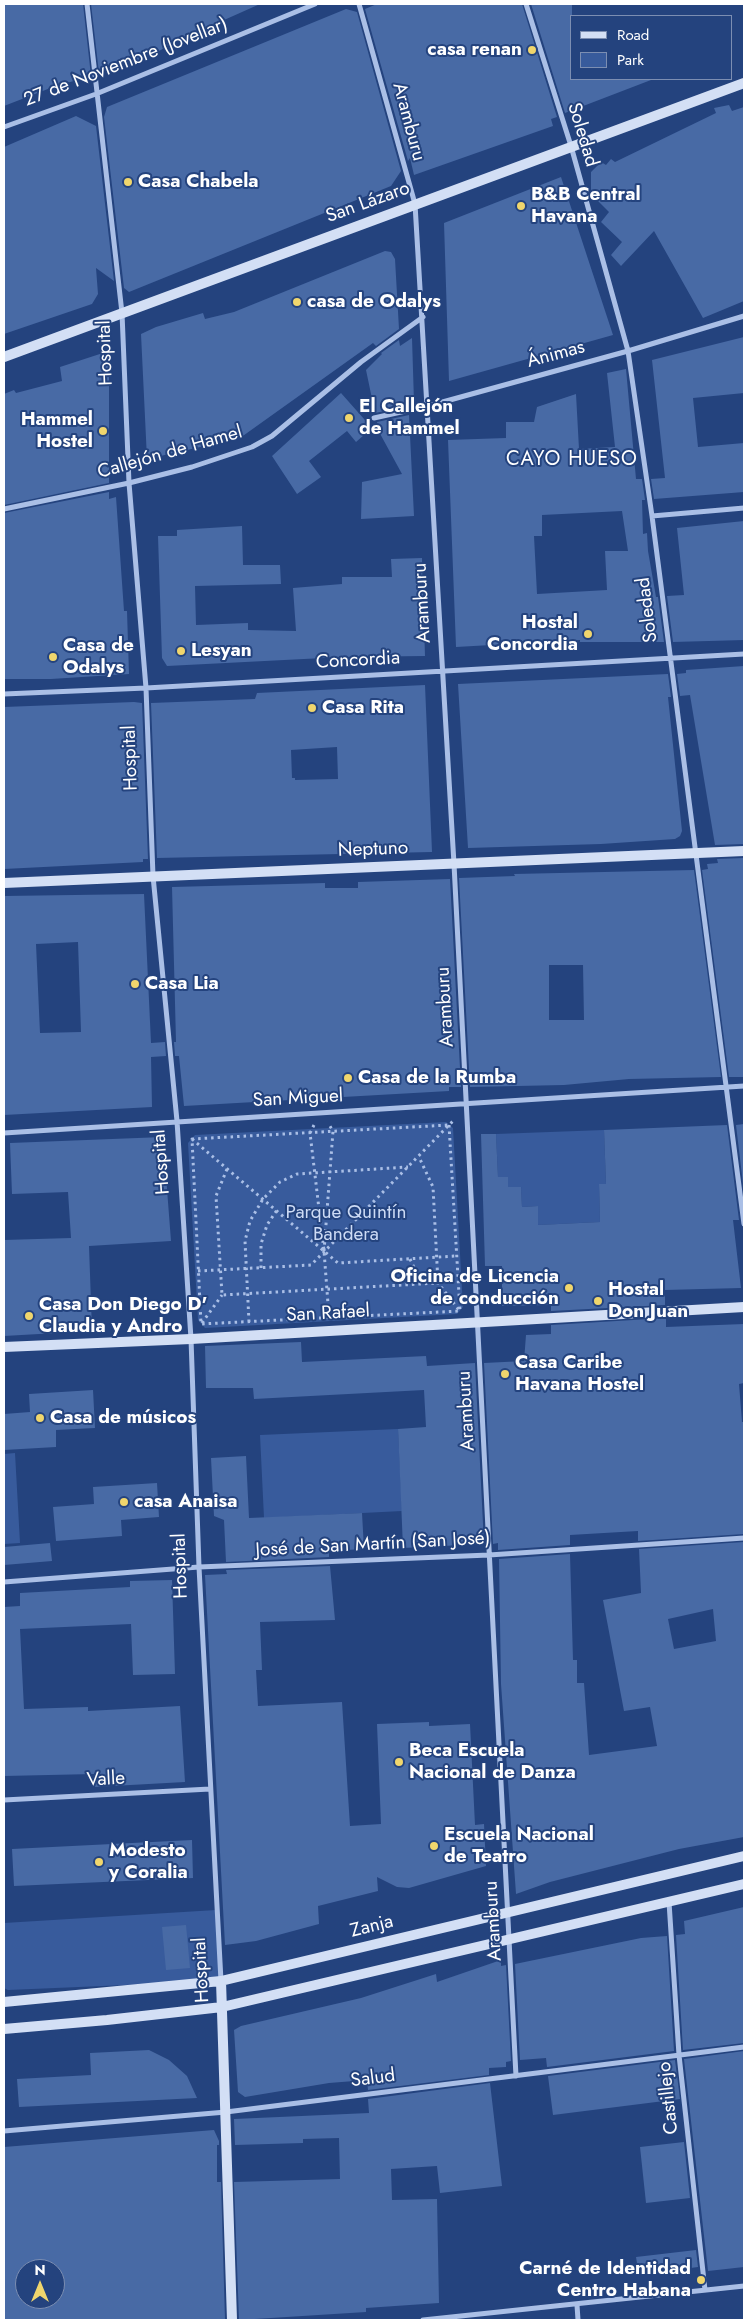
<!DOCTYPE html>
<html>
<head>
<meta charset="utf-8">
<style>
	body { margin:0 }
	#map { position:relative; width:748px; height:2324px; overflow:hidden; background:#24437e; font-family:Jost,sans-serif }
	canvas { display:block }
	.frame { position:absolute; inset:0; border:5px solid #fff; pointer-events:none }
	.legend { position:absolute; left:570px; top:15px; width:162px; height:65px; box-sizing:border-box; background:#24437e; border:1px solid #7c8eb2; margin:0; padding:6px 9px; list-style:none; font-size:15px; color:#fff }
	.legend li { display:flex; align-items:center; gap:10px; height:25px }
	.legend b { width:25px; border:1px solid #7c8eb2 }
	.north { position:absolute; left:15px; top:2259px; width:50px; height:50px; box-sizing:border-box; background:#24437e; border:1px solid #7c8eb2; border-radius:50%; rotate:0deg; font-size:14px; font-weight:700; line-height:20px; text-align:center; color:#fff }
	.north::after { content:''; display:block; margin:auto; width:18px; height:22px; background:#f0d66d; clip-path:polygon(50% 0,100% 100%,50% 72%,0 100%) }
</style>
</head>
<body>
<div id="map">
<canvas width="748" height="2324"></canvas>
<div class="frame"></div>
<ul class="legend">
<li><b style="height:6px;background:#d3dff5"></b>Road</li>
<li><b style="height:14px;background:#385b9c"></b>Park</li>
</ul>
<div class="north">N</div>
</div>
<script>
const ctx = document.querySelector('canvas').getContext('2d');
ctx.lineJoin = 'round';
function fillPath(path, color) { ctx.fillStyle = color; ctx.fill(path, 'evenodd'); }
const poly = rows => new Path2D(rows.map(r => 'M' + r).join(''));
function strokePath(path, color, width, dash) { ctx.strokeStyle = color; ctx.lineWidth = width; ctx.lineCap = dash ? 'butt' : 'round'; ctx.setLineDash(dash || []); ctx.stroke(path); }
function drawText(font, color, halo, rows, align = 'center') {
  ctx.font = font + ' Jost,sans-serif'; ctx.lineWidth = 4; ctx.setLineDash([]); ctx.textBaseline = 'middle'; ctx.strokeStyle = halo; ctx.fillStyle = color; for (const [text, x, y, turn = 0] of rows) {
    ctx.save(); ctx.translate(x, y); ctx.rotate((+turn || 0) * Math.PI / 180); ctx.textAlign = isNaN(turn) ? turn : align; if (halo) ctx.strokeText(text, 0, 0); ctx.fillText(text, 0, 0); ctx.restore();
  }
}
fillPath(poly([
	[446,1122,453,1128,463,1307,457,1314,205,1328,198,1320,188,1143,195,1135],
	[604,1130,606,1184,599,1184,600,1222,538,1225,538,1206,522,1207,521,1187,508,1187,508,1177,498,1177,496,1134],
	[398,1429,402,1511,264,1518,260,1435],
	[15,1453,20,1543,4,1544,4,1454],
	[216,1910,221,1981,8,1990,4,1988,4,1923]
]), '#385b9c');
fillPath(poly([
	[4,4,83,4,91,76,53,87,4,106],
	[91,4,260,4,177,41,150,56,107,73,107,71,99,73],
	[377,4,522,4,557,117,551,119,553,126,414,175,410,158,408,161,365,9],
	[531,4,572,4,572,79,651,80,565,113],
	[346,9,357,12,401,171,391,186,129,292,124,288,104,117,107,107],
	[729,105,732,111,744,107,744,301,703,318,654,231,621,266,611,255,622,242,601,222,609,212,591,194,591,172,601,162,606,165,611,159,615,162,716,113,714,108],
	[76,116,96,126,114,281,96,268,98,294,92,304,4,334,4,147],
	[561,177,613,335,449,381,444,223],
	[385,251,391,252,395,259,399,329,376,346,373,343,240,438,147,459,141,334,156,327,203,313,205,319,234,312],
	[744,337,744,393,693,398,698,447,744,443,744,492,654,499,651,479,665,478,652,360],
	[412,338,414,402,409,403,409,406,375,413,366,370,382,354,381,353,399,340,400,346],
	[109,351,109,483,4,505,4,394,14,390,16,393,62,381,60,367],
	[626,369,636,479,642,479,645,500,642,500,643,534,647,533,648,551,656,597,658,597,664,642,580,642,580,640,456,647,448,440,506,438,506,422,534,422,537,407,576,394,579,449,615,447,607,373],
	[622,511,628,551,605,551,607,590,537,594,534,536,542,536,542,515],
	[341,393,372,428,356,442,347,431,309,461,321,477,297,494,272,456],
	[409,415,414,516,361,519,362,482,402,474,378,430,377,422],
	[109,492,109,499,116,497,124,611,127,611,129,674,51,679,4,679,4,513],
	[744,521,744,640,673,642,667,596,684,595,677,528],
	[242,526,243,565,280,565,281,584,195,586,196,625,248,623,248,630,296,631,293,588,342,584,342,577,392,577,391,559,422,558,425,656,343,657,167,666,162,658,158,536,177,536,177,530],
	[744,666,744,844,715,845,690,695,680,696,677,674,686,673,686,670],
	[668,674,671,697,668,697,682,831,680,836,675,839,601,844,468,848,458,684],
	[425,685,432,852,157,858,151,703,255,699,257,693],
	[337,747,338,779,295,780,295,778,292,778,291,750],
	[134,702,142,703,148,859,143,859,143,862,4,869,4,707],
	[744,858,744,1077,729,1077,702,870,708,869,707,864,718,863,717,859],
	[694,870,721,1077,629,1079,564,1085,470,1087,459,878,515,876,514,874],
	[549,965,583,965,584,1020,549,1020],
	[450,879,461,1087,449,1087,449,1091,184,1106,179,1056,175,1056,174,1042,176,1042,172,887,325,883,325,888,358,888,358,882],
	[144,894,151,1043,165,1042,166,1056,151,1057,152,1107,4,1115,4,896],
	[78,942,81,1032,40,1033,36,944],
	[744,1124,744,1192,736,1125],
	[727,1125,739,1220,733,1220,741,1288,665,1290,665,1305,551,1311,551,1305,502,1306,502,1266,485,1266,481,1134,496,1134,498,1177,508,1177,508,1187,521,1187,522,1207,538,1206,538,1225,600,1222,599,1184,606,1184,604,1130],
	[163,1137,171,1241,89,1246,92,1331,4,1336,4,1240,71,1238,68,1192,12,1194,10,1143],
	[666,1318,666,1327,744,1324,744,1383,739,1384,742,1422,744,1422,744,1534,638,1541,638,1531,570,1535,570,1545,498,1550,498,1543,493,1544,484,1363,524,1361,526,1335,551,1334,551,1325],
	[301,1342,302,1362,426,1356,427,1366,475,1363,484,1544,403,1548,398,1429,426,1427,424,1390,254,1399,253,1388,206,1388,205,1346],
	[93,1390,95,1428,56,1430,56,1447,4,1450,4,1414,30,1412,29,1394],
	[246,1456,249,1518,362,1513,364,1549,329,1551,329,1557,226,1562,224,1520,214,1516,211,1458],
	[157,1483,159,1517,121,1520,122,1536,56,1541,53,1507,94,1504,93,1487],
	[744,1542,744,1837,679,1849,550,1882,516,1894,501,1684,499,1559,570,1554,573,1660,577,1660,577,1683,584,1683,589,1755,657,1746,650,1707,624,1711,603,1600,641,1593,639,1549],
	[713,1609,716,1641,674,1649,668,1619],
	[50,1543,52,1561,4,1565,4,1547],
	[330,1566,335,1620,260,1622,262,1670,256,1670,258,1706,342,1702,350,1826,381,1824,377,1724,429,1722,429,1726,470,1724,475,1825,484,1824,486,1866,409,1888,397,1887,377,1877,378,1891,318,1906,319,1924,256,1941,225,1945,205,1575,227,1574,226,1570],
	[172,1580,175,1674,133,1675,131,1624,20,1629,24,1709,88,1707,88,1711,180,1706,185,1782,94,1787,94,1774,4,1776,4,1607,20,1606,20,1593,130,1587,130,1581],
	[192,1840,193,1878,14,1886,12,1849],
	[744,1907,744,2043,683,2050,676,1935,685,1934,684,1921],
	[186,1925,190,1968,166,1970,162,1927],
	[667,1936,674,2051,547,2067,546,2058,520,2060,515,1964,641,1938],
	[501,1960,501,1966,506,1965,511,2061,506,2062,506,2067,489,2068,489,2075,368,2090,367,2080,329,2083,245,2097,238,2092,234,2030,241,2026,361,1998,436,1974,437,1982],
	[149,2050,169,2060,187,2076,197,2098,19,2107,17,2079,91,2075,90,2053],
	[744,2051,744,2267,708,2271,684,2059],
	[675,2060,680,2099,553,2115,548,2076],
	[490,2083,502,2186,440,2193,437,2166,391,2169,392,2200,437,2199,439,2303,366,2308,366,2312,239,2320,234,2182,340,2179,339,2138,303,2139,303,2143,235,2145,234,2119,369,2113,368,2099],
	[214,2130,219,2141,219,2145,217,2145,217,2182,221,2182,225,2320,5,2320,4,2147],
	[25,2269,55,2269,55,2299,25,2299],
	[684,2142,690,2198,646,2203,640,2147],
	[696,2250,698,2267,639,2275,636,2257]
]), '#486aa5');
strokePath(poly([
	[314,1125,310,1133,324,1251,329,1317],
	[449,1125,460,1311,201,1324,192,1139,449,1125],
	[192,1139,338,1263,456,1256],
	[227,1169,216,1196,222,1295,438,1283,433,1187,419,1157],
	[324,1251,333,1131,328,1123],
	[410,1259,419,1278,438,1283,459,1310],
	[261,1268,261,1244,267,1225,277,1210],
	[198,1271,311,1265,455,1119],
	[249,1322,245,1241,250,1221,263,1199,280,1182,297,1174,408,1167],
	[202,1323,222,1295]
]), '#aabfe6', 3, [2.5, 4]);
strokePath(poly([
	[87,4,122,313,129,483,146,688,153,876,177,1121,191,1339,199,1567,221,1981],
	[359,4,415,204,454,864,516,2076],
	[526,4,571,146,628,351,652,516,744,1224],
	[4,127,96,94,315,4],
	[374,418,428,406,628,351,744,316],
	[4,509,129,483,192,467,252,447,272,436,361,362,423,317],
	[652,516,744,508],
	[4,694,146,688,744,654],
	[4,1133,744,1086],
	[4,1582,199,1567,489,1555,744,1538],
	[4,1800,210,1789],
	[669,1902,679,2055,705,2290],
	[4,2131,226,2112,744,2047],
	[577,2305,578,2320],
	[423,2320,744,2286]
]), '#aabfe6', 5);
strokePath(poly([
	[4,357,744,83],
	[4,883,744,851],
	[4,1347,191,1339,744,1307],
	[221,1981,232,2320],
	[4,2002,221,1981,744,1856],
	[4,2029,107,2020,222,2007,744,1884]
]), '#d3dff5', 10);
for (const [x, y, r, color] of [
	[532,50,5,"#f0d66d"],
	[128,182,5,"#f0d66d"],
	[521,206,5,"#f0d66d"],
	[297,302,5,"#f0d66d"],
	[349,418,5,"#f0d66d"],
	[103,431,5,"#f0d66d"],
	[588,634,5,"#f0d66d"],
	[181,651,5,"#f0d66d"],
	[53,657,5,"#f0d66d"],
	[312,708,5,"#f0d66d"],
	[135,984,5,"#f0d66d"],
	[348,1078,5,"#f0d66d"],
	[569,1288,5,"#f0d66d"],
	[598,1301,5,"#f0d66d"],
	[29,1316,5,"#f0d66d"],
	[505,1374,5,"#f0d66d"],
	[40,1418,5,"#f0d66d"],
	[124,1502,5,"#f0d66d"],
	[399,1762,5,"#f0d66d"],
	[434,1846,5,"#f0d66d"],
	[99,1862,5,"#f0d66d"],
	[701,2280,5,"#f0d66d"]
]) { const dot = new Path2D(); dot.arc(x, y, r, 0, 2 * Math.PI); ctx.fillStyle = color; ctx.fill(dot); strokePath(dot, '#24437e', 2); }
drawText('bold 19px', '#fff', '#24437e', [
	["casa renan",522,50,"right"],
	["Casa Chabela",138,182],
	["B&B Central",531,195],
	["Havana",531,217],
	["casa de Odalys",307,302],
	["El Callejón",359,407],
	["de Hammel",359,429],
	["Hammel",93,420,"right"],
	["Hostel",93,442,"right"],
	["Hostal",578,623,"right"],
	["Concordia",578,645,"right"],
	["Casa de",63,646],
	["Odalys",63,668],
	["Lesyan",191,651],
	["Casa Rita",322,708],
	["Casa Lia",145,984],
	["Casa de la Rumba",358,1078],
	["Oficina de Licencia",559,1277,"right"],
	["de conducción",559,1299,"right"],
	["Hostal",608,1290],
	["Don Juan",608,1312],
	["Casa Don Diego D'",39,1305],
	["Claudia y Andro",39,1327],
	["Casa Caribe",515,1363],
	["Havana Hostel",515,1385],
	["Casa de músicos",50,1418],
	["casa Anaisa",134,1502],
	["Beca Escuela",409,1751],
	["Nacional de Danza",409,1773],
	["Escuela Nacional",444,1835],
	["de Teatro",444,1857],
	["Modesto",109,1851],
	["y Coralia",109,1873],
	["Carné de Identidad",691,2269,"right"],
	["Centro Habana",691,2291,"right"]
], 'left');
drawText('19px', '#fff', '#24437e', [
	["27 de Noviembre (Jovellar)",126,63,-21],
	["Aramburu",408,122,75],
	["Soledad",582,135,73],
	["San Lázaro",368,203,-20],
	["Hospital",106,353,-92],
	["Ánimas",556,355,-15],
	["Callejón de Hamel",170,453,-16],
	["Aramburu",423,603,-93],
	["Soledad",648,610,-97],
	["Concordia",358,661,-3],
	["Hospital",131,758,-92],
	["Neptuno",373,850,-2],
	["Aramburu",446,1007,-93],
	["San Miguel",298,1099,-3],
	["Hospital",162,1162,-94],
	["San Rafael",328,1314,-3],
	["Aramburu",467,1411,-93],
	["José de San Martín (San José)",373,1545,-3],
	["Hospital",181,1566,-92],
	["Valle",106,1780,-3],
	["Aramburu",494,1921,-93],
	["Zanja",372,1927,-14],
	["Hospital",202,1970,-93],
	["Salud",373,2079,-7],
	["Castillejo",669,2098,-96]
]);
drawText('19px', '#cddbf5', '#24437e', [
	["Parque Quintín",346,1213],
	["Bandera",346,1235]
]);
ctx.letterSpacing = '1px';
drawText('20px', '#fff', '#24437e', [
	["CAYO HUESO",572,460]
]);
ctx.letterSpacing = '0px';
</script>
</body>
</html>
